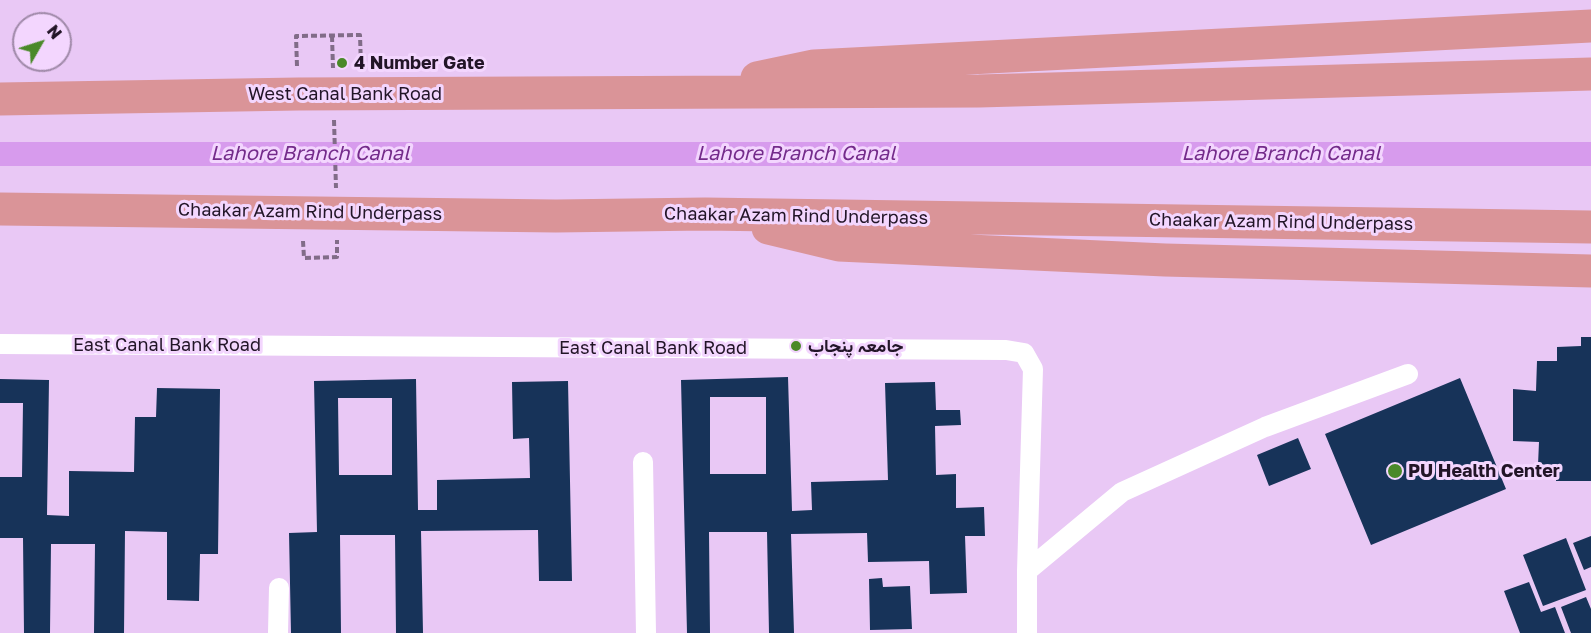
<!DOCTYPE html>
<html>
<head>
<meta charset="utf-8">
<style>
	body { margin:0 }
	#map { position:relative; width:1591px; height:633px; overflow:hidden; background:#f3d6fe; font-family:"Golos Text",sans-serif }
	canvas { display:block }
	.north { position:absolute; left:12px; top:12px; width:60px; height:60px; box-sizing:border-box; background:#f3d6fe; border:2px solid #9f89a8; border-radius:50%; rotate:51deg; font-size:16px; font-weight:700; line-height:24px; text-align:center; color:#221527 }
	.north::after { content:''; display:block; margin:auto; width:21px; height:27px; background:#4a8929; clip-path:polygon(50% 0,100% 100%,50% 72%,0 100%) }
</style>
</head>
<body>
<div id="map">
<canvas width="1591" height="633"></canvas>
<div class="north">N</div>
</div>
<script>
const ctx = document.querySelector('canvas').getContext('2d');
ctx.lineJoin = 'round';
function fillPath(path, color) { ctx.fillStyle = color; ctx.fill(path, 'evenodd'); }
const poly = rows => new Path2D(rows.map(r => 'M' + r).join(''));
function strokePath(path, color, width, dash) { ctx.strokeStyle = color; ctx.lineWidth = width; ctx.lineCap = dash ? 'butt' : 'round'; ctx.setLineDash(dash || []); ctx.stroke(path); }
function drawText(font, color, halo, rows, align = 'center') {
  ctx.font = font + ' "Golos Text",Vazirmatn,sans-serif'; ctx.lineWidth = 6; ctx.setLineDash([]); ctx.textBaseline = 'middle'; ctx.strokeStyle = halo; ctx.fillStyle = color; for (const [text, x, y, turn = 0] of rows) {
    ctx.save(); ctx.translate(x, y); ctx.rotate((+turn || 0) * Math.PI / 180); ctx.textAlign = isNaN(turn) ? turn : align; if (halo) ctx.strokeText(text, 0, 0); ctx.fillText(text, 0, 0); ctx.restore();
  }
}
fillPath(poly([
	[0,0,1591,0,1591,633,0,633],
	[24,24,60,24,60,60,24,60]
]), '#e9c8f5');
strokePath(poly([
	[0,154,1591,154]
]), '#d79bed', 24);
fillPath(poly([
	[1581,337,1591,337,1591,481,1556,481,1557,465,1538,465,1539,442,1513,441,1513,389,1536,391,1537,361,1557,361,1557,347,1581,346],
	[788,377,792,511,812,510,811,482,888,480,885,383,935,382,936,410,960,410,961,425,935,426,936,475,956,474,956,508,984,507,985,536,965,536,967,593,930,594,929,561,868,562,867,533,791,534,794,633,769,633,767,532,709,532,710,633,687,633,681,380],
	[710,397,766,397,766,474,710,474],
	[1460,378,1506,489,1371,545,1325,434],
	[0,379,49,380,47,515,69,516,69,471,134,472,135,417,156,417,157,388,220,389,218,554,200,554,199,601,167,600,167,532,125,531,124,633,94,633,95,544,51,544,50,633,24,633,23,538,0,538,0,477,22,477,23,403,0,403],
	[416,379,418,510,437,510,437,480,530,478,529,438,513,439,512,382,568,381,572,581,539,581,538,530,421,531,423,633,396,633,395,535,340,535,341,633,291,633,289,533,317,532,314,381],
	[338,398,392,398,392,475,339,475],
	[1298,438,1311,469,1269,486,1257,455],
	[1591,536,1591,567,1584,570,1573,543],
	[1566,538,1586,590,1543,606,1523,555],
	[882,578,883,587,910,586,912,629,870,630,869,579],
	[1529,582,1541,612,1555,607,1565,633,1520,633,1504,591],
	[1586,597,1591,609,1591,633,1571,633,1561,607]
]), '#173359');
strokePath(poly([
	[332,36,333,68],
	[297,66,296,36,360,35,361,66],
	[334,120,336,188],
	[303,241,304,258,337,257,337,240]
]), '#816c88', 4, [6, 3]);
strokePath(poly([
	[0,344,1006,350,1024,353,1033,369,1027,571,1027,633],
	[643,462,646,633],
	[1027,571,1122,492,1265,427,1408,374],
	[278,633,279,588]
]), '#fff', 20);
strokePath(poly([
	[757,78,814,66,1591,26],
	[0,99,298,94,979,91,1591,74],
	[0,209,556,216,705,214,1591,227],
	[768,228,839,245,1165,260,1591,271]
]), '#da9498', 33);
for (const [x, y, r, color] of [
	[342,63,6,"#4a8929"],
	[796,346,6,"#4a8929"],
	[1395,471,8,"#4a8929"]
]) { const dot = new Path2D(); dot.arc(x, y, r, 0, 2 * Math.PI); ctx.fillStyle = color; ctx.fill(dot); strokePath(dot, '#f3d6fe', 2); }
drawText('bold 18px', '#221527', '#f3d6fe', [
	["4 Number Gate",354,63],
	["جامعہ پنجاب",808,346],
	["PU Health Center",1408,471]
], 'left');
drawText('18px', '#221527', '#f3d6fe', [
	["West Canal Bank Road",345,94],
	["Chaakar Azam Rind Underpass",310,212,1],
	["Chaakar Azam Rind Underpass",796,216,1],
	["Chaakar Azam Rind Underpass",1281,222,1],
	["East Canal Bank Road",167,345],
	["East Canal Bank Road",653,348]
]);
drawText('italic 20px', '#742b8b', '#f3d6fe', [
	["Lahore Branch Canal",310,154],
	["Lahore Branch Canal",796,154],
	["Lahore Branch Canal",1281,154]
]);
</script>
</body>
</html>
